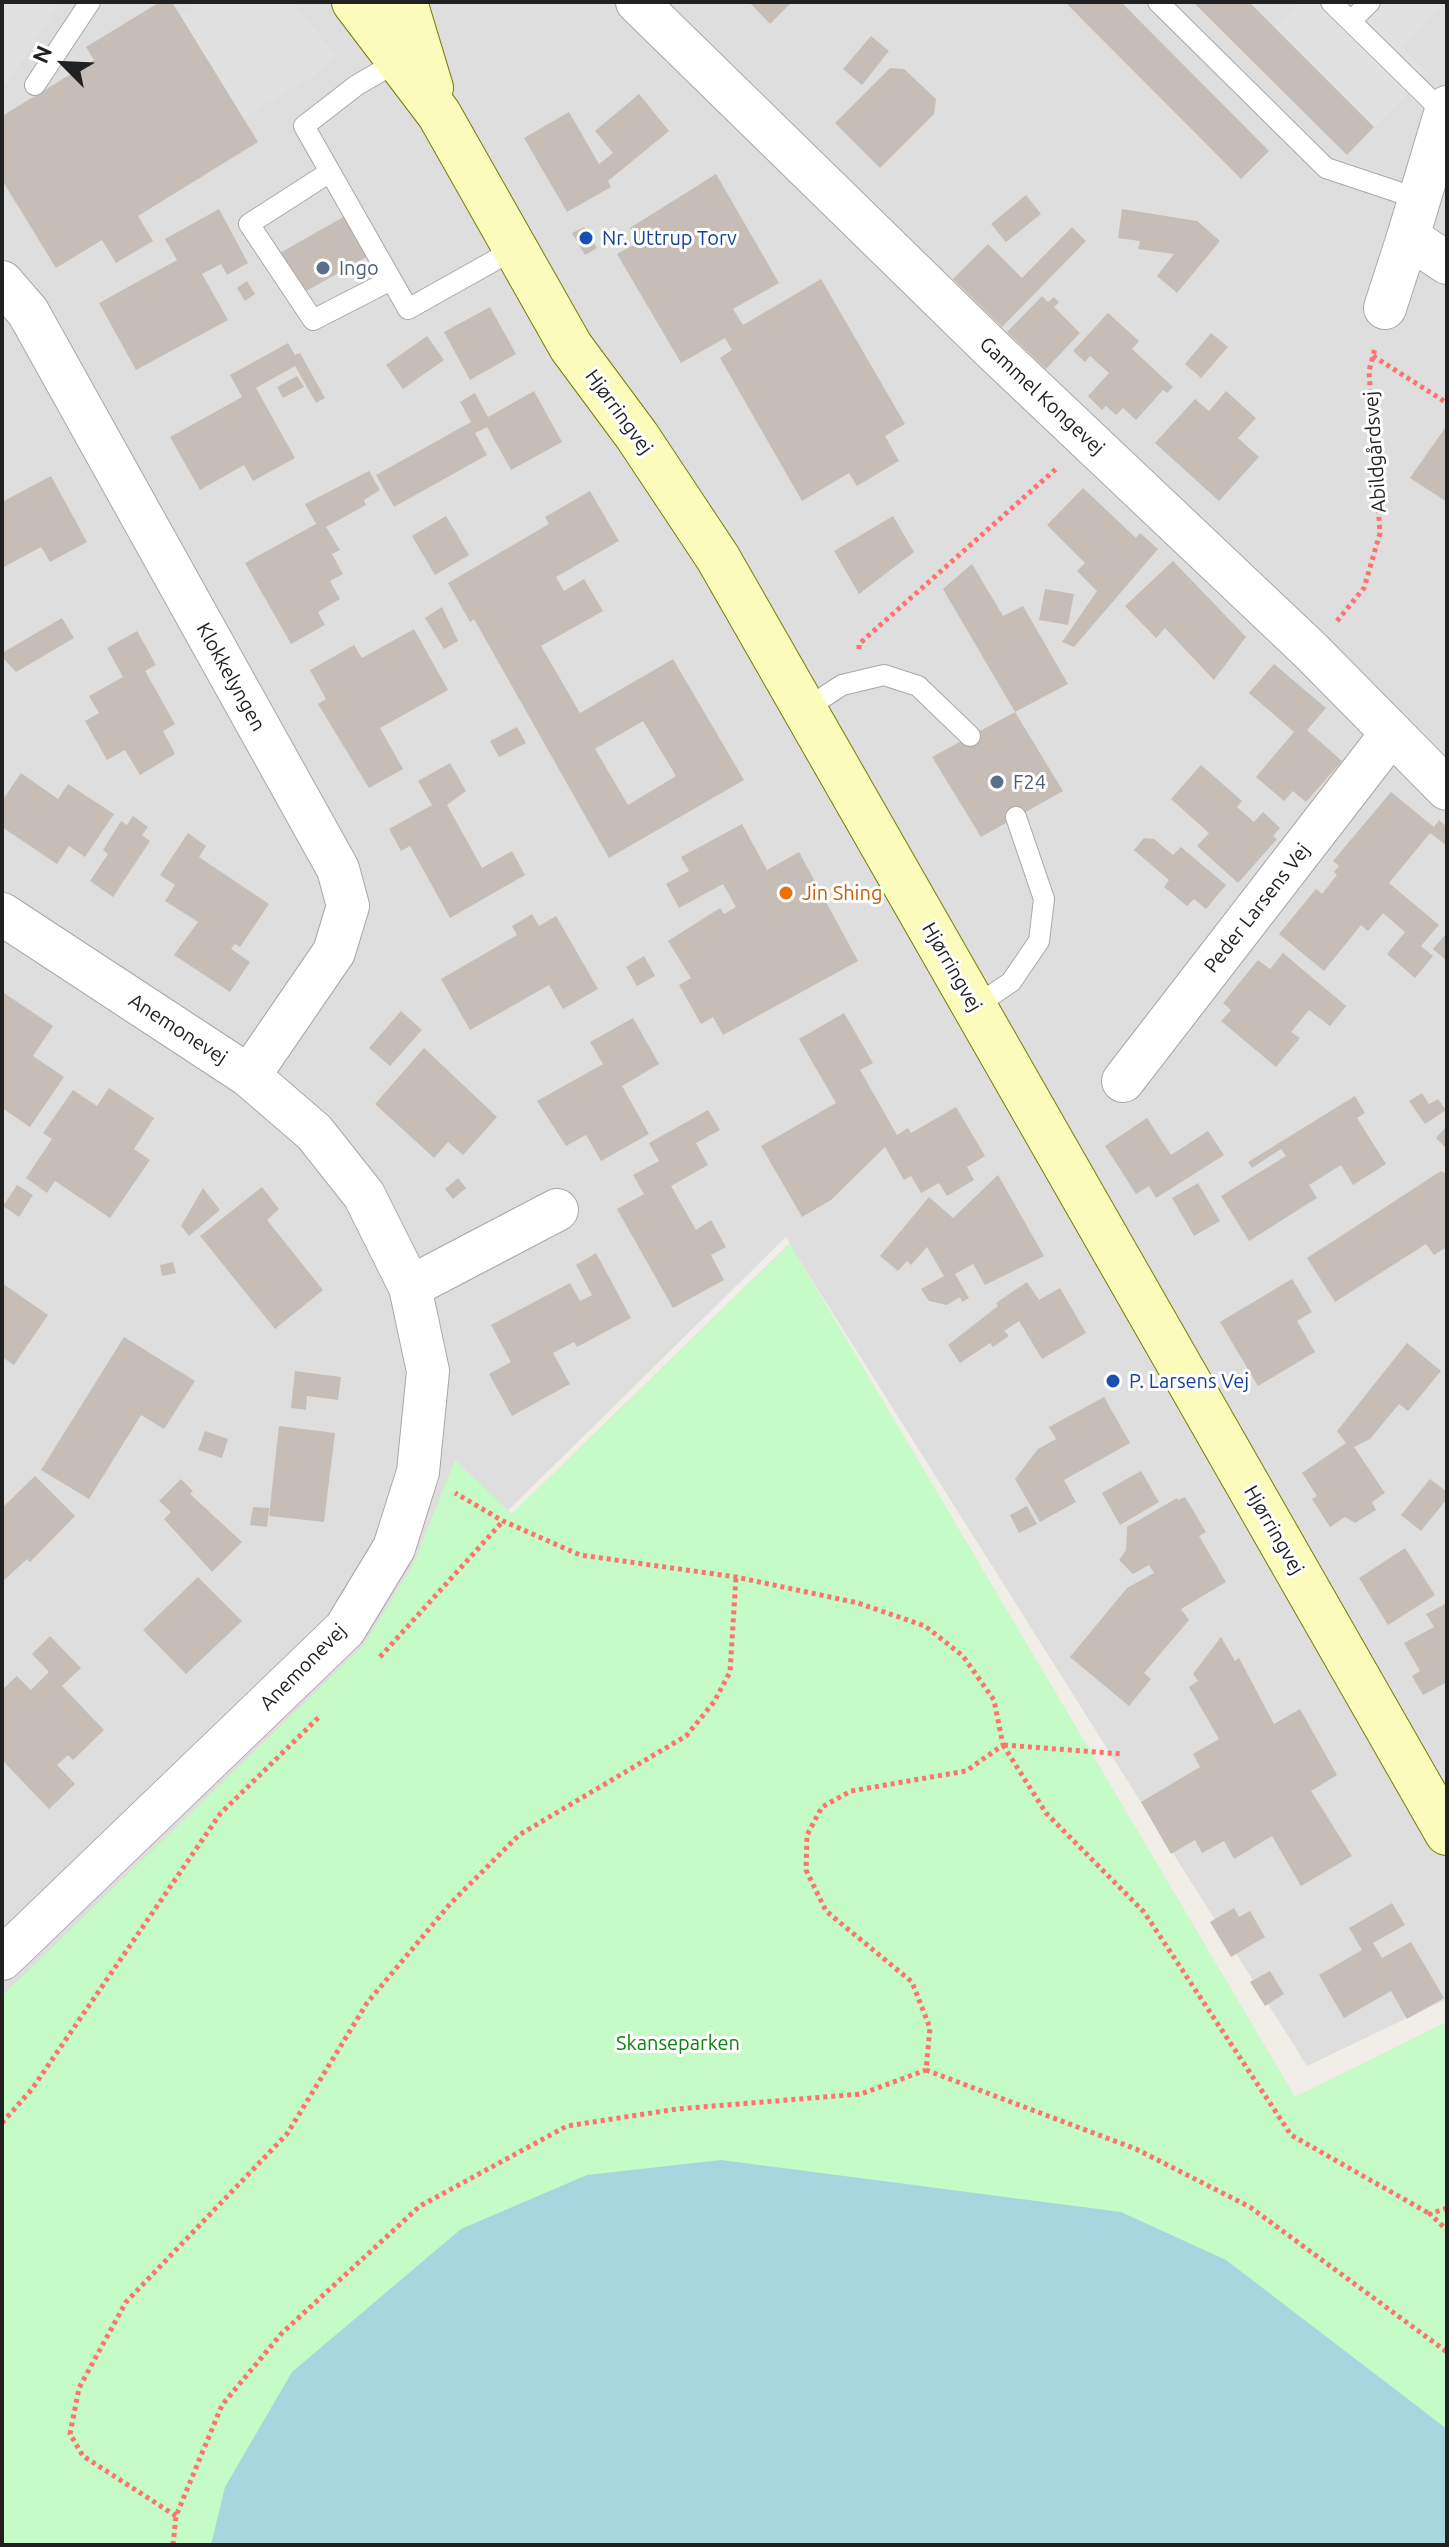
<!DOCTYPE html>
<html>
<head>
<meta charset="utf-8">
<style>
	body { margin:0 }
	#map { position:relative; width:1449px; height:2547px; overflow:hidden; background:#f1ede7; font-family:Ubuntu,sans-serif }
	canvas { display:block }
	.frame { position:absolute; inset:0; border:4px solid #212121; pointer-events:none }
	.north { position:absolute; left:24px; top:24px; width:80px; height:80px; -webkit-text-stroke:6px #fff; paint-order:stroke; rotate:294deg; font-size:22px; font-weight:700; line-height:32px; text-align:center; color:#212121 }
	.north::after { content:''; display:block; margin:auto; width:28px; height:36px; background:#212121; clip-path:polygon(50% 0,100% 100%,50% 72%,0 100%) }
</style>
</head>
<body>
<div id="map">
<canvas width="1449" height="2547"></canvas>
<div class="frame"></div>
<div class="north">N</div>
</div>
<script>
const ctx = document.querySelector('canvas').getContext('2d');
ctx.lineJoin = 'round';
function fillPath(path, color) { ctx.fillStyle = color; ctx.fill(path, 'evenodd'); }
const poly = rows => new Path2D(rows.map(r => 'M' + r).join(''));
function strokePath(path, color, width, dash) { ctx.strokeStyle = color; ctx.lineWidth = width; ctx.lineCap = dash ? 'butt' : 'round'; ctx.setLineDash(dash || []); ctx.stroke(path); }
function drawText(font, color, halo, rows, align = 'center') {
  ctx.font = font + ' Ubuntu,sans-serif'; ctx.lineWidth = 6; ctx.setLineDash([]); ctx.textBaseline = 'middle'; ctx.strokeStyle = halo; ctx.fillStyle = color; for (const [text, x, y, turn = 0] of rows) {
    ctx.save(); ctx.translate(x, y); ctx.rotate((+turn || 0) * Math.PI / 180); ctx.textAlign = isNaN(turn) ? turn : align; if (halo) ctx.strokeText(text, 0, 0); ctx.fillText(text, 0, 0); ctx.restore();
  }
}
fillPath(poly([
	[2,2,1447,2,1447,1999,1307,2066,795,1253,1295,2097,1447,2022,1447,2545,2,2545,2,2011,790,1243,786,1237,2,2008]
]), '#dfdede');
fillPath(poly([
	[790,1244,1295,2097,1447,2022,1447,2545,2,2545,2,1996,364,1645,414,1563,455,1460,512,1514]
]), '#c5fbc6');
fillPath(poly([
	[2,2,61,2,2,91],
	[187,2,292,2,337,56,312,77,238,121,175,19,193,11],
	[1301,2,1446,2,1403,47,1428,73,1374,127,1275,28]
]), '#e1e1e1');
fillPath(poly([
	[721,2160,1121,2212,1226,2260,1447,2429,1447,2545,211,2545,225,2487,292,2372,461,2229,587,2175]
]), '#a7d6df');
fillPath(poly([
	[160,2,172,2,258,142,138,216,153,241,116,263,102,240,56,268,2,180,2,116,94,60,86,47],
	[749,2,792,2,770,24],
	[1065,2,1121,2,1269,151,1241,179],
	[1193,2,1249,2,1374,127,1347,155],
	[871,36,889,51,862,85,843,69],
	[890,68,904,69,936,99,934,114,880,168,835,123],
	[639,94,669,131,608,181,611,187,567,212,524,138,569,112,599,164,613,153,595,131],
	[716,174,779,283,733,309,743,325,821,279,905,424,885,436,899,461,857,486,849,473,802,501,720,358,732,350,725,338,681,363,617,254,639,242,630,228],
	[1026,195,1041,214,1006,242,991,224],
	[219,209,248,263,227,275,221,264,202,274,228,320,136,370,99,303,177,260,165,239],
	[1122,209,1197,221,1220,241,1177,293,1157,276,1174,254,1138,249,1140,241,1118,238],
	[352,212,375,252,303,293,280,253],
	[584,227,597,248,585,255,572,233],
	[1072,227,1086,241,1002,327,953,279,988,244,1022,278],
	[247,281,255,294,245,301,237,288],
	[1042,296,1048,302,1054,297,1059,302,1054,307,1080,333,1046,369,1007,332],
	[490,307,516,354,470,380,444,332],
	[1108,313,1139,341,1132,349,1173,387,1167,393,1163,390,1136,420,1123,408,1116,415,1106,406,1102,410,1088,396,1109,373,1090,356,1085,362,1073,351],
	[1211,333,1228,347,1201,378,1185,364],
	[427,336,444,360,403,389,386,365],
	[288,343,295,355,300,353,325,398,316,403,295,366,256,388,295,458,253,481,244,465,200,490,170,437,242,397,230,375],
	[297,376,304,387,283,398,277,387],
	[534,391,562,442,511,470,487,427,475,433,487,455,394,507,376,475,471,422,460,402,475,393,488,417],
	[1226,391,1256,418,1238,438,1259,457,1219,501,1155,443,1195,399,1209,411],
	[1447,425,1447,502,1410,478],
	[369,471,380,490,364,500,366,505,326,527,340,550,332,554,343,574,330,581,340,599,318,612,325,625,291,644,245,563,316,524,305,504],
	[51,476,87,542,50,562,41,547,2,568,2,502],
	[1083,488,1136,538,1140,533,1158,549,1074,647,1062,642,1097,591,1077,571,1085,563,1047,525],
	[590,491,619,541,556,577,564,591,584,579,603,611,541,646,580,713,673,659,744,780,609,858,474,619,470,622,448,583,549,524,545,517],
	[643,721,676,776,628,805,595,749],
	[446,516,469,555,435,575,412,536],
	[893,516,914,552,859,594,834,551],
	[1173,561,1246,637,1214,680,1165,628,1156,638,1125,606],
	[972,564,1003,616,1023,606,1068,684,1015,712,943,589],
	[1045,589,1074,594,1068,625,1039,620],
	[442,607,458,641,444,649,425,618],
	[62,618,74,638,16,672,2,657,2,653],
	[414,629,448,690,380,728,403,769,369,788,318,704,326,699,310,670,354,645,362,658],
	[137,631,156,665,145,671,175,724,163,731,175,754,140,775,125,750,107,760,85,721,99,713,89,696,123,677,107,648],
	[1274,664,1326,708,1307,730,1342,761,1306,802,1293,791,1284,801,1256,777,1294,732,1249,693],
	[1015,712,1063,791,981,837,932,757],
	[517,727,526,743,499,757,490,741],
	[450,763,466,791,447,805,482,868,512,851,525,875,450,918,410,846,401,851,389,829,432,805,418,781],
	[1201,765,1242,801,1237,807,1254,822,1263,812,1280,828,1273,836,1277,839,1238,883,1197,846,1209,833,1171,799],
	[21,773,58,799,68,784,114,814,85,857,69,846,57,864,2,827,2,801],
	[1391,792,1434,827,1439,820,1447,827,1447,846,1430,833,1389,883,1439,925,1421,946,1433,956,1415,978,1387,954,1405,932,1383,913,1368,931,1361,925,1324,971,1279,934,1316,889,1322,894,1337,875,1334,872,1339,866,1333,861],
	[133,816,148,827,142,835,150,841,113,897,90,881,108,854,103,850,121,821,127,825],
	[742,824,767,870,799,852,858,961,723,1035,713,1017,701,1024,679,985,691,978,668,941,720,908,724,914,736,907,723,884,679,908,666,884,689,871,681,857],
	[188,833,206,846,199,857,269,904,240,947,235,944,231,949,250,962,230,992,174,955,198,922,165,901,175,885,160,875],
	[1144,838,1154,839,1173,855,1181,847,1226,885,1206,909,1194,899,1187,906,1164,887,1169,880,1134,850],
	[532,914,539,926,556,916,598,989,563,1009,549,985,470,1030,441,979,517,935,512,926],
	[1445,935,1447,936,1447,961,1433,949],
	[1283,953,1346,1006,1330,1026,1309,1010,1291,1032,1300,1038,1276,1067,1221,1021,1231,1010,1223,1003,1258,960,1270,969],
	[644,956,655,976,637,986,626,967],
	[4,993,53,1026,33,1056,64,1077,30,1127,2,1108],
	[401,1011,422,1030,390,1066,369,1048],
	[844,1013,873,1063,860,1070,897,1135,908,1128,911,1133,956,1107,985,1156,967,1167,974,1180,947,1196,939,1183,921,1193,911,1176,904,1180,885,1147,831,1200,802,1217,761,1146,836,1103,799,1039],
	[633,1018,659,1064,622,1086,649,1134,601,1161,586,1135,566,1146,537,1101,603,1064,590,1042],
	[424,1048,497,1117,463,1155,448,1142,434,1158,375,1104],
	[109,1088,154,1118,134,1149,150,1160,110,1218,55,1181,47,1193,26,1178,52,1139,43,1133,73,1090,97,1106],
	[1422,1093,1429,1104,1438,1099,1446,1110,1425,1124,1409,1101],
	[1355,1096,1365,1113,1357,1118,1386,1164,1353,1185,1341,1165,1309,1185,1317,1198,1249,1241,1221,1196,1286,1156,1281,1149,1252,1168,1248,1162],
	[708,1110,720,1130,696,1143,708,1165,671,1186,696,1230,711,1220,726,1247,711,1255,724,1280,673,1308,617,1209,644,1194,633,1175,659,1161,649,1143],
	[1147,1118,1171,1155,1208,1131,1224,1155,1156,1198,1149,1186,1136,1194,1105,1146],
	[1447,1126,1447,1149,1436,1138],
	[1441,1171,1447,1174,1447,1247,1434,1255,1426,1244,1335,1302,1307,1258],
	[998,1175,1044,1256,985,1285,973,1264,955,1274,969,1298,962,1302,960,1297,947,1305,929,1301,921,1289,944,1276,927,1247,911,1265,907,1261,898,1271,880,1256,929,1197,953,1218],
	[458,1178,466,1188,453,1199,445,1189],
	[1198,1183,1220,1221,1194,1236,1172,1198],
	[17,1185,33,1195,19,1217,3,1206],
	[262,1187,279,1209,267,1220,323,1290,275,1329,200,1236],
	[203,1188,220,1210,189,1236,181,1226],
	[596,1253,631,1318,577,1347,574,1342,553,1353,570,1384,512,1416,489,1374,511,1362,491,1325,570,1283,580,1301,592,1295,576,1265],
	[173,1262,176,1273,162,1276,160,1265],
	[1292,1279,1312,1312,1297,1321,1315,1352,1258,1386,1220,1322],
	[1027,1282,1039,1300,1060,1288,1086,1333,1042,1359,1019,1321,1004,1331,1009,1336,993,1347,990,1343,960,1363,948,1345,998,1306,996,1303],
	[2,1283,48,1315,14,1365,2,1357],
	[124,1337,195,1381,164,1429,141,1415,89,1499,41,1470],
	[1407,1343,1441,1371,1408,1411,1399,1404,1370,1439,1354,1447,1385,1493,1372,1502,1376,1510,1355,1523,1345,1517,1330,1527,1312,1499,1317,1496,1302,1473,1346,1443,1337,1431],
	[295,1371,341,1377,338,1400,307,1396,306,1410,291,1408],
	[1104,1397,1130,1443,1064,1480,1076,1502,1040,1522,1015,1479,1038,1449,1056,1439,1049,1427],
	[279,1426,335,1433,324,1522,269,1516],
	[205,1431,228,1439,222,1458,198,1450],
	[1141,1471,1159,1502,1120,1525,1102,1493],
	[35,1476,75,1516,30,1562,27,1559,2,1582,2,1508],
	[181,1479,193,1491,190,1494,242,1542,212,1572,164,1519,171,1512,159,1501],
	[1430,1479,1447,1492,1447,1499,1421,1531,1401,1515],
	[1185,1497,1206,1532,1199,1536,1226,1582,1181,1609,1189,1620,1144,1673,1151,1679,1129,1706,1070,1657,1127,1588,1154,1573,1149,1565,1133,1574,1119,1560,1126,1550,1127,1527,1177,1498,1178,1500],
	[1027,1506,1037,1524,1019,1533,1010,1515],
	[253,1507,269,1508,267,1527,250,1525],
	[1405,1548,1435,1595,1388,1625,1359,1578],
	[198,1577,242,1621,186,1674,143,1630],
	[1447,1603,1447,1682,1423,1695,1412,1676,1420,1671,1404,1643,1434,1627,1426,1614],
	[50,1636,81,1668,62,1686,104,1730,73,1760,68,1755,57,1765,75,1784,49,1809,2,1760,2,1690,17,1676,31,1690,49,1672,32,1654],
	[1221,1637,1235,1661,1239,1658,1274,1724,1300,1709,1337,1775,1311,1791,1352,1856,1301,1886,1272,1836,1234,1859,1224,1841,1202,1853,1195,1840,1171,1854,1141,1802,1200,1767,1193,1754,1219,1739,1189,1687,1198,1681,1193,1674],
	[1392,1903,1405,1925,1373,1943,1382,1958,1411,1942,1444,1998,1407,2019,1391,1991,1344,2018,1319,1975,1362,1950,1349,1928],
	[1234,1908,1239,1917,1250,1911,1265,1937,1231,1957,1210,1922],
	[1270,1971,1284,1994,1265,2006,1250,1982]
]), '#c6bdb6');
const service = poly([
	[1158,2,1326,168,1419,199],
	[1331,2,1445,114],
	[1351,21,1370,2],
	[402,59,357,85,304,126,408,309,515,249],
	[35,85,90,2],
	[330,172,249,224,313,320,391,280],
	[804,710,842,685,884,675,918,686,970,736],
	[974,1007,1011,982,1039,941,1044,899,1016,817]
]);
const minor = poly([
	[637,2,992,349,1311,651,1447,789],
	[1447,107,1408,237,1447,263],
	[2,282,28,312,338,869,348,906,334,952,249,1076],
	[1385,308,1408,237],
	[2,914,249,1076,314,1132,364,1195,410,1287,428,1371,418,1472,394,1548,345,1629,2,1959],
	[1123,1081,1391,734],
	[410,1287,557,1210]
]);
const secondary = poly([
	[354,2,439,114,571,347,637,436,718,558,1447,1833],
	[405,2,431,88]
]);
strokePath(service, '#a8a8a8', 22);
strokePath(minor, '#a8a8a8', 44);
strokePath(secondary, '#767d03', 46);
strokePath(poly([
	[1373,356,1447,403],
	[1337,621,1364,588,1380,533,1369,371,1375,348],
	[859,649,859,644,1057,468],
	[380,1657,503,1521],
	[1003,1745,1046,1813,1144,1912,1291,2135,1430,2214],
	[1004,1745,1122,1754],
	[926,2070,1136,2149,1250,2207,1447,2352],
	[2,2123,32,2089,220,1814,319,1717],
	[1447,2208,1430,2214,1447,2230],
	[176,2516,83,2456,70,2434,79,2388,126,2302,287,2134,367,2003,450,1904,519,1835,686,1736,714,1702,730,1672,736,1577],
	[173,2545,176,2516,222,2405,282,2333,420,2206,567,2126,677,2109,861,2094,926,2070,930,2028,912,1982,826,1911,806,1870,807,1835,822,1807,851,1791,966,1771,1003,1745,994,1700,963,1656,925,1626,858,1603,736,1577,580,1555,503,1521,455,1493]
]), '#fd746d', 5, [4, 4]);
strokePath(service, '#fff', 20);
strokePath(minor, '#fff', 42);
strokePath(secondary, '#fbfbbc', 44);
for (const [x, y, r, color] of [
	[586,238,8,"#1a4fb4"],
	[323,268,8,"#5c6f8a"],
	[997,782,8,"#5c6f8a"],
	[786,893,8,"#e8710a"],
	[1113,1381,8,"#1a4fb4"]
]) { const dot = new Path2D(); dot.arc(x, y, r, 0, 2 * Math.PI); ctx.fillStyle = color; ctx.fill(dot); strokePath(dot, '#fff', 3); }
drawText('20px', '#164399', '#fff', [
	["Nr. Uttrup Torv",602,238],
	["P. Larsens Vej",1129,1381]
], 'left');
drawText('20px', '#4e5e75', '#fff', [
	["Ingo",339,268],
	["F24",1013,782]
], 'left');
drawText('20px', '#212121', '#fff', [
	["Gammel Kongevej",1042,396,43],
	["Hjørringvej",619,412,54],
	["Abildgårdsvej",1375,452,-94],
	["Klokkelyngen",231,677,61],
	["Peder Larsens Vej",1257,908,-52],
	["Hjørringvej",952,967,60],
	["Anemonevej",178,1029,33],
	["Hjørringvej",1274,1530,60],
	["Anemonevej",303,1667,-45]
]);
drawText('20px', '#c56008', '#fff', [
	["Jin Shing",802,893]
], 'left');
drawText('20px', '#0a840d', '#fff', [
	["Skanseparken",678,2043]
]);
</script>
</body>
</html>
